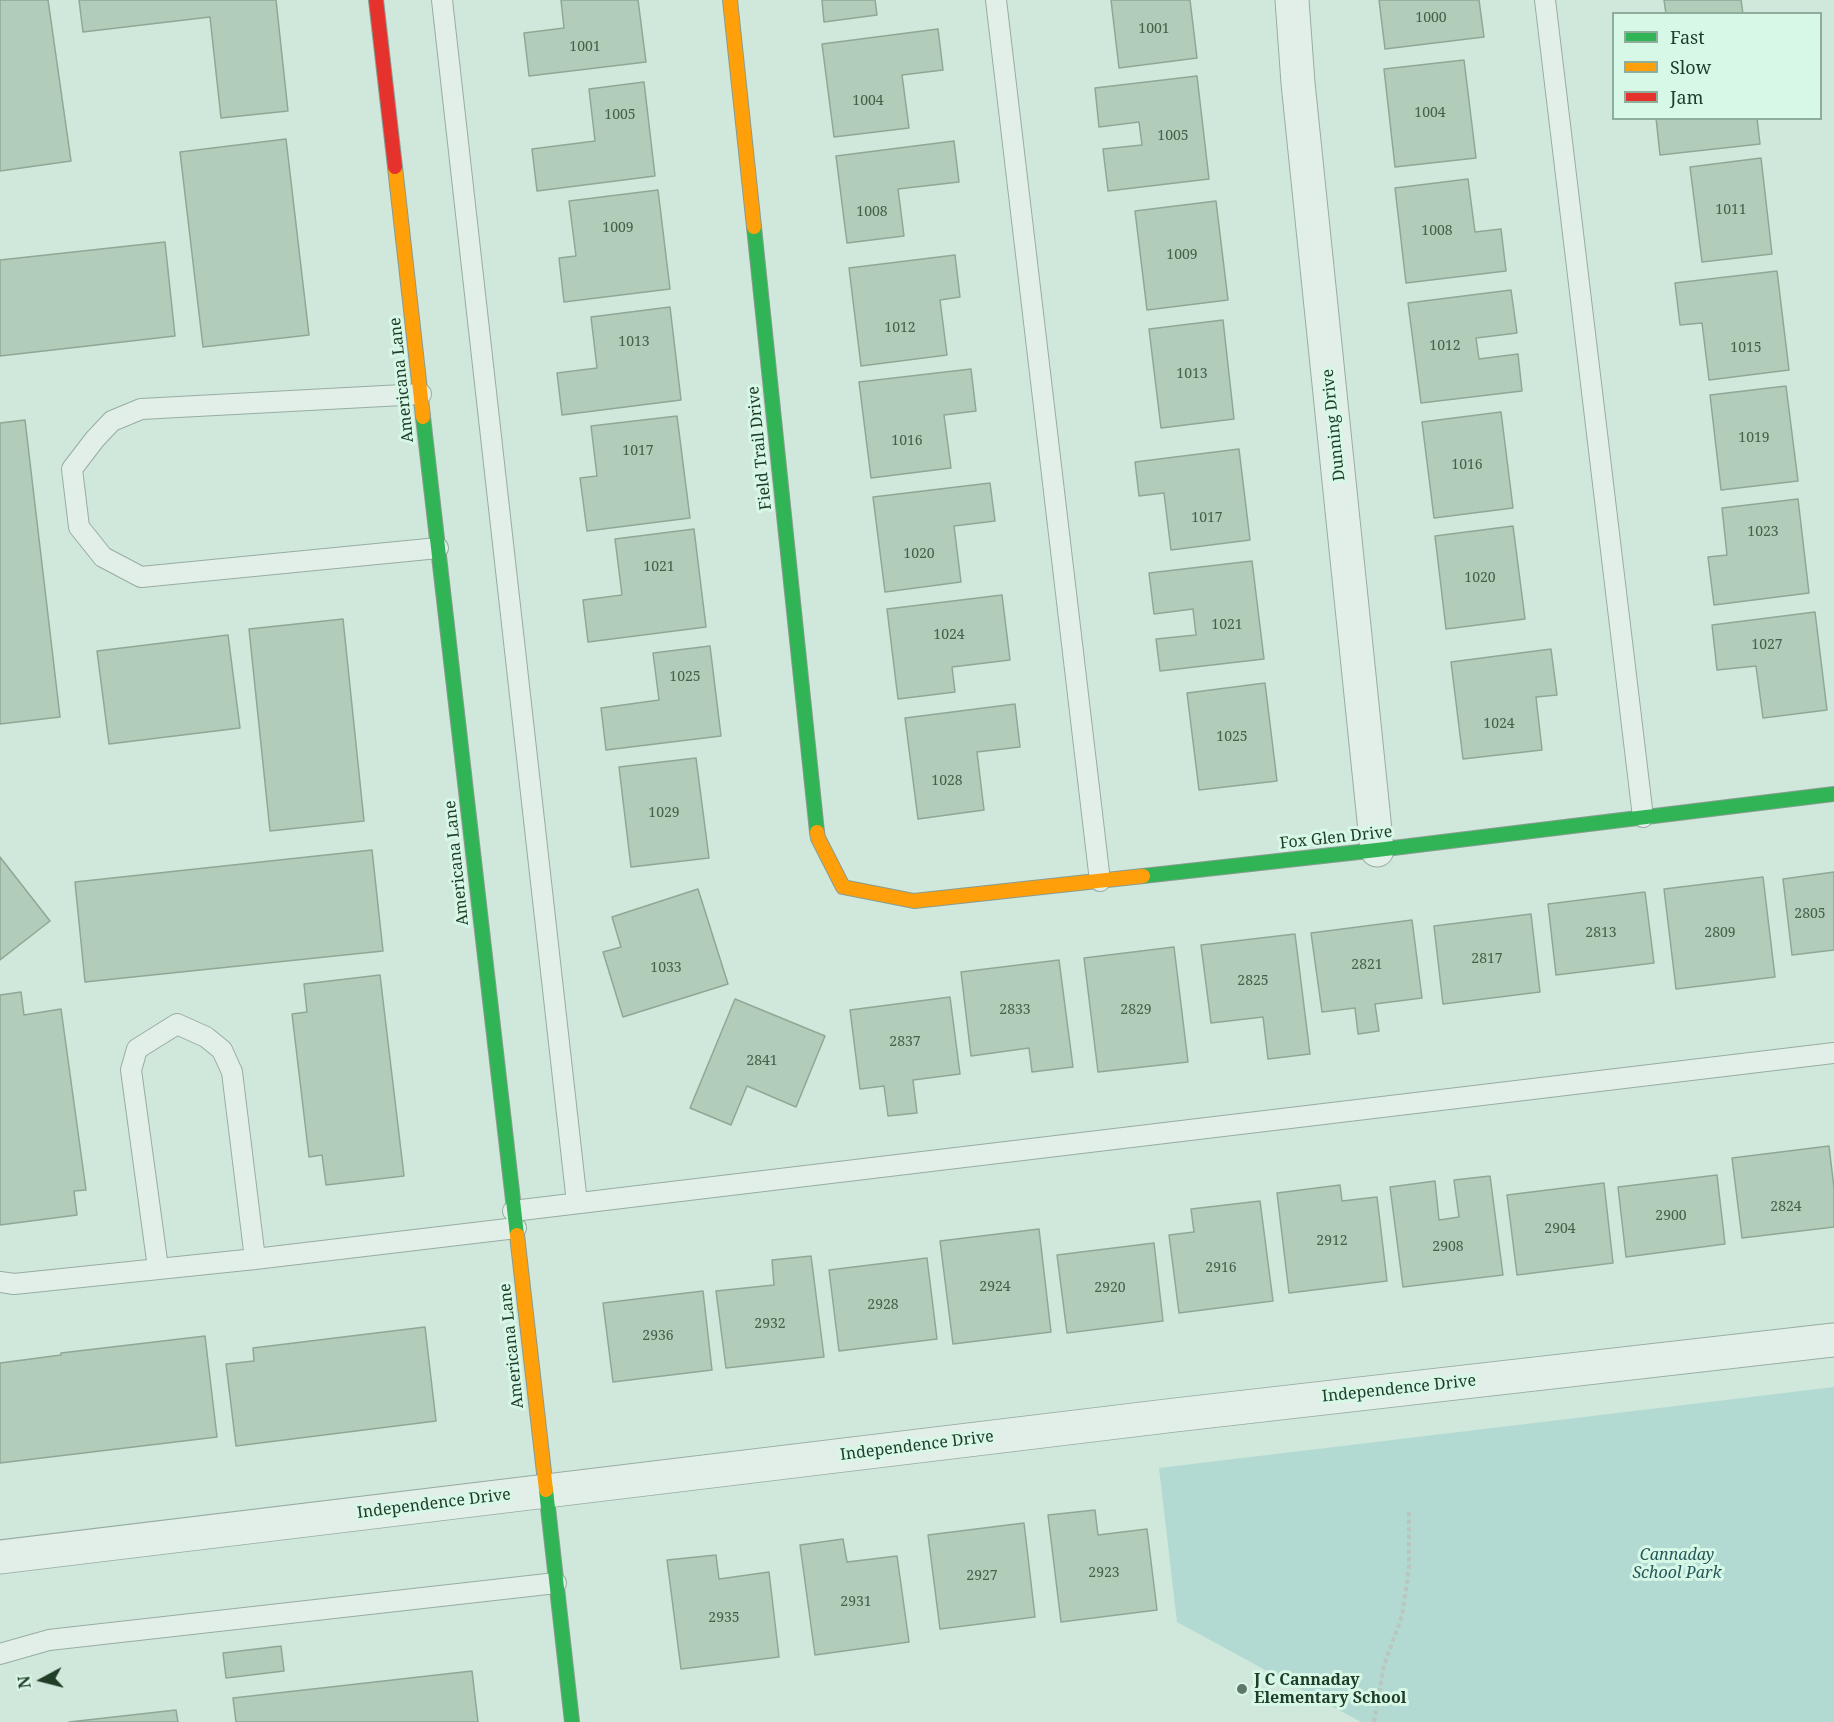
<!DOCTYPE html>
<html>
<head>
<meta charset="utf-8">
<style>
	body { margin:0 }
	#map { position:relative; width:1834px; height:1722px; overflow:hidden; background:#d0e7db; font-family:"Noto Serif",serif }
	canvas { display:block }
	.legend { position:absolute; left:1612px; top:12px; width:210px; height:108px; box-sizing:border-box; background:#d7f7e7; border:2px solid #8ead9b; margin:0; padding:8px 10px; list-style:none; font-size:18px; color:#203d28 }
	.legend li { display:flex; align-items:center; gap:12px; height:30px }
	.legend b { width:30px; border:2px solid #8ead9b }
	.north { position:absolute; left:12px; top:1650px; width:60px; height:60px; -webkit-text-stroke:4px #d7f7e7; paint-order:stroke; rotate:263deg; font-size:16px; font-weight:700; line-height:24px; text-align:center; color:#203d28 }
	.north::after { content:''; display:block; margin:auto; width:21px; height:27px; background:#203d28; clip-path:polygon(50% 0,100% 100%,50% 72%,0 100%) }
</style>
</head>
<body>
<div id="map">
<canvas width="1834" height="1722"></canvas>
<ul class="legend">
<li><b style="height:8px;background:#30b455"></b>Fast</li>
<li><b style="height:8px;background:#ff9f0a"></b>Slow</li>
<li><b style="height:8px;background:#e5322d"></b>Jam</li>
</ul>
<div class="north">N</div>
</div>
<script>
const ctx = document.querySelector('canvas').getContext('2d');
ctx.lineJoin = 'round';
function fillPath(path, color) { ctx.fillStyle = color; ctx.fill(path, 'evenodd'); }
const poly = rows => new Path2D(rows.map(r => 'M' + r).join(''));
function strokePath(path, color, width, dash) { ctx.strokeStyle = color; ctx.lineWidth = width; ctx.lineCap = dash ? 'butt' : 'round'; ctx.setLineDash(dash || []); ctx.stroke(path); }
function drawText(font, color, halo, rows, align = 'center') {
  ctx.font = font + ' "Noto Serif",serif'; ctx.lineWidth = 6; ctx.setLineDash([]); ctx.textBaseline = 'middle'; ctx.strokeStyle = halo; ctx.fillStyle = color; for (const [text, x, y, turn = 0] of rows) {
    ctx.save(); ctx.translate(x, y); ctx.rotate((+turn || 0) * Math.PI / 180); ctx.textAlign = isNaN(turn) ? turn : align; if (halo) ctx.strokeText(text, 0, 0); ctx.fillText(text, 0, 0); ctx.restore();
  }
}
fillPath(poly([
	[1834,1387,1834,1722,1361,1722,1177,1622,1159,1468]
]), '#b2dad2');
const building = poly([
	[0,0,48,0,71,161,0,171,0,0],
	[79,0,276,0,288,111,221,118,210,17,83,32,79,0],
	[561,0,638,0,646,62,529,76,524,33,564,28,561,0],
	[822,0,875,0,877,15,824,22,822,0],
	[1111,0,1190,0,1197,58,1119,68,1111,0],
	[1379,0,1479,0,1484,37,1385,49,1379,0],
	[1664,0,1741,0,1743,14,1666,14,1664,0],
	[938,29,943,70,902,75,909,128,834,137,822,44,938,29],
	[1464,60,1476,158,1395,167,1384,69,1464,60],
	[1197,76,1209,179,1108,191,1103,149,1142,145,1139,122,1099,127,1095,88,1197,76],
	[644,82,655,176,537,191,532,149,595,141,589,89,644,82],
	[1656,118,1757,118,1760,144,1660,155,1656,118],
	[286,139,309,335,203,347,180,152,286,139],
	[954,141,959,182,898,189,904,236,847,243,836,156,954,141],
	[1761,158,1772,254,1702,262,1690,167,1761,158],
	[1468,179,1475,232,1501,229,1506,271,1406,283,1395,188,1468,179],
	[658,190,670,289,564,302,559,258,576,256,569,201,658,190],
	[1216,201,1228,300,1147,310,1135,211,1216,201],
	[165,242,175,336,0,356,0,260,165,242],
	[955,255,960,297,940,300,947,355,861,366,849,268,955,255],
	[1777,271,1789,370,1709,380,1702,323,1680,325,1675,283,1777,271],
	[1511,290,1517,333,1476,338,1479,359,1518,354,1522,391,1421,403,1408,303,1511,290],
	[670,307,681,400,562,415,557,373,597,368,591,317,670,307],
	[1223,320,1234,419,1161,428,1149,329,1223,320],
	[971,369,976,411,944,415,951,468,871,478,859,382,971,369],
	[1786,386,1798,481,1721,490,1710,395,1786,386],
	[1501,412,1513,508,1434,518,1422,422,1501,412],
	[677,416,690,518,587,531,580,478,597,476,591,426,677,416],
	[25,420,60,717,0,724,0,423,25,420],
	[1239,449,1250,540,1171,550,1164,493,1139,496,1135,462,1239,449],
	[990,483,995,521,954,526,961,582,885,592,873,497,990,483],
	[1798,499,1809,593,1714,605,1708,557,1727,555,1722,508,1798,499],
	[1513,526,1525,619,1446,629,1435,536,1513,526],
	[694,529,706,627,588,642,583,600,622,595,615,539,694,529],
	[1252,561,1264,659,1160,671,1156,639,1196,635,1193,609,1154,614,1149,573,1252,561],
	[1002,595,1010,660,952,667,955,692,898,699,887,609,1002,595],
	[1815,612,1827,710,1763,718,1756,666,1717,670,1712,625,1815,612],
	[343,619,364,821,270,831,249,629,343,619],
	[228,635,240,728,109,744,97,651,228,635],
	[710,646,721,736,606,750,601,708,659,700,653,653,710,646],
	[1551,649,1557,695,1536,697,1542,750,1463,759,1451,662,1551,649],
	[1265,683,1277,781,1199,790,1187,693,1265,683],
	[1015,704,1020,747,977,752,984,810,918,819,905,718,1015,704],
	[696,758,709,858,631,867,619,767,696,758],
	[372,850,383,951,85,982,75,882,372,850],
	[0,857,50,921,0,960,0,857],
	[1834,872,1834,950,1792,955,1783,879,1834,872],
	[1763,877,1775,977,1676,989,1664,889,1763,877],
	[698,889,728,984,623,1017,603,952,621,947,612,917,698,889],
	[1645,892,1654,963,1556,975,1548,904,1645,892],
	[1531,914,1540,992,1443,1004,1434,926,1531,914],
	[1412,920,1422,998,1375,1004,1379,1031,1358,1034,1355,1008,1322,1012,1311,933,1412,920],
	[1295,934,1310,1054,1268,1059,1263,1017,1211,1023,1201,945,1295,934],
	[1174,947,1188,1062,1098,1072,1084,958,1174,947],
	[1059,960,1073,1067,1032,1072,1029,1048,971,1056,961,972,1059,960],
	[380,975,404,1176,326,1185,322,1155,309,1157,292,1014,307,1012,304,984,380,975],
	[21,992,24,1015,61,1009,86,1190,74,1191,77,1215,0,1225,0,995,21,992],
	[950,997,960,1074,913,1080,917,1113,888,1116,884,1086,860,1089,850,1010,950,997],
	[735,999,825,1036,796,1107,747,1086,731,1125,690,1108,735,999],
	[1829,1146,1834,1188,1834,1227,1742,1238,1732,1158,1829,1146],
	[1717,1175,1725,1244,1626,1257,1618,1187,1717,1175],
	[1490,1176,1503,1275,1403,1287,1390,1187,1435,1181,1439,1220,1459,1217,1454,1180,1490,1176],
	[1604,1183,1613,1263,1517,1275,1507,1195,1604,1183],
	[1340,1185,1342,1201,1377,1197,1387,1281,1289,1293,1277,1193,1340,1185],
	[1260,1201,1273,1301,1179,1313,1169,1235,1194,1232,1191,1209,1260,1201],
	[1039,1229,1051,1332,953,1344,940,1241,1039,1229],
	[1154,1243,1163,1321,1067,1333,1057,1255,1154,1243],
	[811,1256,824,1357,726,1368,716,1291,774,1285,772,1260,811,1256],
	[927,1258,937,1339,839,1351,829,1270,927,1258],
	[703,1291,712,1370,613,1382,603,1303,703,1291],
	[425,1327,436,1421,236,1446,226,1364,254,1361,253,1348,425,1327],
	[205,1336,217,1437,0,1463,0,1363,61,1355,61,1353,205,1336],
	[1095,1510,1098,1535,1147,1529,1157,1610,1061,1622,1048,1515,1095,1510],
	[1024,1523,1035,1617,940,1629,928,1535,1024,1523],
	[843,1539,847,1562,897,1556,909,1642,815,1655,800,1545,843,1539],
	[716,1555,719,1579,769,1572,779,1657,681,1669,667,1560,716,1555],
	[281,1646,284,1671,226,1678,223,1653,281,1646],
	[472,1671,478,1722,236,1722,233,1698,472,1671],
	[176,1710,178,1722,69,1722,176,1710]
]);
fillPath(building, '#b1ccb9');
strokePath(building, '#8fa896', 1.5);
const lane = poly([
	[442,0,577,1203],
	[996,0,1100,881],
	[1545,0,1643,817],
	[421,394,141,409,112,421,95,439,72,469,79,527,103,557,141,577,438,548],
	[513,1211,1834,1053],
	[158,1268,131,1070,137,1049,177,1024,206,1037,222,1050,232,1072,255,1259],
	[0,1282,14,1284,255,1259,516,1228],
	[0,1654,49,1640,556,1583]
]);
const street = poly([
	[1292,0,1298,83,1377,850],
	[0,1557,1175,1415,1834,1340]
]);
const fast = poly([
	[754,227,817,832],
	[423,417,517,1235],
	[1143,876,1377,850,1834,794],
	[546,1490,572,1722]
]);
const slow = poly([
	[730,0,754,227],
	[395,167,423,417],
	[817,832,818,838,843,887,914,901,1143,876],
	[517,1235,546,1490]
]);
const jam = poly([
	[376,0,395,167]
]);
strokePath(lane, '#98ada1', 22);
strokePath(street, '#98ada1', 35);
strokePath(fast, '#889c90', 16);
strokePath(slow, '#889c90', 16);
strokePath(jam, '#889c90', 16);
strokePath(poly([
	[1374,1722,1384,1665,1402,1616,1409,1568,1409,1512]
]), '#b8c8bf', 4, [4.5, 3]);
strokePath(lane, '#e2efe8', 20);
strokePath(street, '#e2efe8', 33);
strokePath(fast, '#30b455', 14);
strokePath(slow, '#ff9f0a', 14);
strokePath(jam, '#e5322d', 14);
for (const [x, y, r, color] of [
	[1242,1689,6,"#5e7867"]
]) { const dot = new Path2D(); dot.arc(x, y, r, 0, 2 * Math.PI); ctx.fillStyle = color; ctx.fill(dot); strokePath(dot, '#d7f7e7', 2); }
drawText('14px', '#44614c', null, [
	["1000",1431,18],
	["1001",1154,29],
	["1001",585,47],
	["1004",868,101],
	["1004",1430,113],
	["1005",620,115],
	["1005",1173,136],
	["1011",1731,210],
	["1008",872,212],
	["1009",618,228],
	["1008",1437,231],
	["1009",1182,255],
	["1012",900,328],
	["1013",634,342],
	["1012",1445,346],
	["1015",1746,348],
	["1013",1192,374],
	["1019",1754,438],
	["1016",907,441],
	["1017",638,451],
	["1016",1467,465],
	["1017",1207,518],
	["1023",1763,532],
	["1020",919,554],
	["1021",659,567],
	["1020",1480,578],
	["1021",1227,625],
	["1024",949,635],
	["1027",1767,645],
	["1025",685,677],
	["1024",1499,724],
	["1025",1232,737],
	["1028",947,781],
	["1029",664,813],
	["2805",1810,914],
	["2813",1601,933],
	["2809",1720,933],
	["2817",1487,959],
	["2821",1367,965],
	["1033",666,968],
	["2825",1253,981],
	["2833",1015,1010],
	["2829",1136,1010],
	["2837",905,1042],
	["2841",762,1061],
	["2824",1786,1207],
	["2900",1671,1216],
	["2904",1560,1229],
	["2912",1332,1241],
	["2908",1448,1247],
	["2916",1221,1268],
	["2924",995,1287],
	["2920",1110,1288],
	["2928",883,1305],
	["2932",770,1324],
	["2936",658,1336],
	["2923",1104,1573],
	["2927",982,1576],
	["2931",856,1602],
	["2935",724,1618]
]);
drawText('16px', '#203d28', '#d7f7e7', [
	["Americana Lane",402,380,-96],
	["Dunning Drive",1334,425,-96],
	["Field Trail Drive",760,448,-96],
	["Fox Glen Drive",1336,838,-6],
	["Americana Lane",457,863,-96],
	["Americana Lane",512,1346,-96],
	["Independence Drive",1399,1389,-6],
	["Independence Drive",917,1446,-7],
	["Independence Drive",434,1504,-7]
]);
drawText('italic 16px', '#25585a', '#d7f7e7', [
	["Cannaday",1677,1555],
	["School Park",1677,1573]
]);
drawText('bold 16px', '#203d28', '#d7f7e7', [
	["J C Cannaday",1254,1680],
	["Elementary School",1254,1698]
], 'left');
</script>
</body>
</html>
